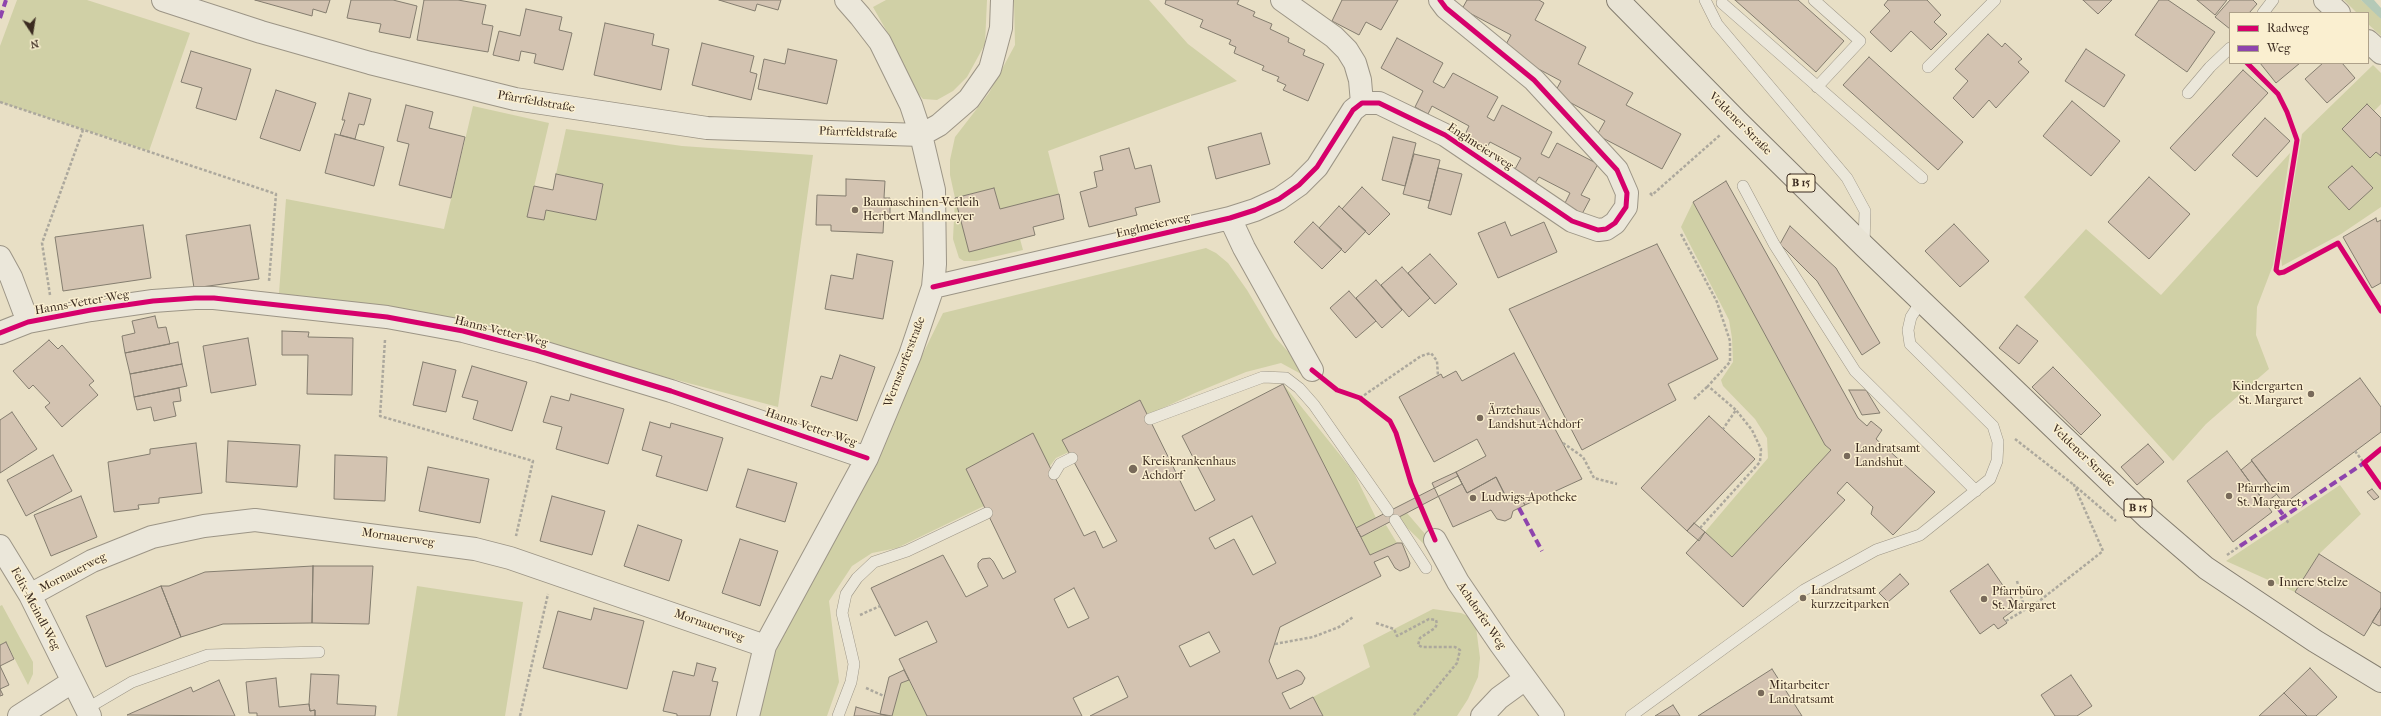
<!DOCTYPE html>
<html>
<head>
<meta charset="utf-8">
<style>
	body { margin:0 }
	#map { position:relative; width:2381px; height:716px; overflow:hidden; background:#e8dfc5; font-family:"IM FELL French Canon",serif }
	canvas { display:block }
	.legend { position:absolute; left:2229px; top:12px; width:140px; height:52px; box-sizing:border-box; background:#faefd0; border:1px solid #aea18a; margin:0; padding:5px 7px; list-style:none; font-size:12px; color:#3b2b20 }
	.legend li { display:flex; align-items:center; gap:8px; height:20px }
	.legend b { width:20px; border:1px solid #aea18a }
	.north { position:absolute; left:12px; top:12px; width:40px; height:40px; -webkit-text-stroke:3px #faefd0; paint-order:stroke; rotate:168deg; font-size:11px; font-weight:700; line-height:16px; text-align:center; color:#3b2b20 }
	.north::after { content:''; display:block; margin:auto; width:14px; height:18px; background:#3b2b20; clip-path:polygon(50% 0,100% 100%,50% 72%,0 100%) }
</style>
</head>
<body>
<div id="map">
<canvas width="2381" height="716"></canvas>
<ul class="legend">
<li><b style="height:5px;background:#d6006c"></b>Radweg</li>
<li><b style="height:5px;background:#8e44ad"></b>Weg</li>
</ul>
<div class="north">N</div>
</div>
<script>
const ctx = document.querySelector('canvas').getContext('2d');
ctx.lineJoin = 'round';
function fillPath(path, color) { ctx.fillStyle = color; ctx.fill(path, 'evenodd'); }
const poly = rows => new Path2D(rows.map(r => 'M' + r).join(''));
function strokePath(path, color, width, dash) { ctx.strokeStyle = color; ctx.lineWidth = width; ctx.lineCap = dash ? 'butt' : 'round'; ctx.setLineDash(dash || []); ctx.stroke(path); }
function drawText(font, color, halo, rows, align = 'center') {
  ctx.font = font + ' "IM FELL French Canon",serif'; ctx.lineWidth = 3; ctx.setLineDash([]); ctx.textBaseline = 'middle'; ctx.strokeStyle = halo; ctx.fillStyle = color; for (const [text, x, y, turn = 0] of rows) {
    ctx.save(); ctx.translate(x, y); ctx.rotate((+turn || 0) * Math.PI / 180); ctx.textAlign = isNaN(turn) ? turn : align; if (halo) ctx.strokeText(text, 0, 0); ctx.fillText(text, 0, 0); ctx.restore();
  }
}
fillPath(poly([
	[17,0,87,0,190,33,149,151,0,102,0,46],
	[886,0,987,0,985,44,967,77,953,91,937,100,923,99,912,87,890,37,873,7],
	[1014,0,1149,0,1188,44,1237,81,1048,151,1059,194,1000,209,994,188,956,198,969,252,1020,239,1023,250,976,261,964,261,959,258,953,239,955,198,950,175,950,160,955,137,989,93,1015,45],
	[2344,0,2361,0,2377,14,2381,19,2381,36,2368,24,2368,13,2357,13],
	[2373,65,2381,73,2381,104,2374,111,2367,104,2342,129,2370,157,2376,152,2381,156,2381,207,2341,234,2282,266,2281,257,2302,134],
	[473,106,549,123,527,217,543,220,546,210,596,220,603,184,556,174,566,129,682,146,813,155,778,407,508,335,279,293,286,199,444,229],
	[2290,153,2273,265,2257,307,2256,335,2269,369,2206,424,2173,461,2024,297,2086,229,2161,295],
	[1693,202,1825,445,1831,450,1732,557,1705,532,1768,458,1767,438,1755,419,1723,386,1721,380,1733,362,1732,338,1729,320,1681,227],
	[1206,248,1216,253,1228,263,1247,290,1275,337,1314,381,1281,363,1246,372,1195,393,1056,458,1040,479,897,548,872,553,852,566,829,601,839,682,827,716,760,716,771,661,943,313],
	[1283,384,1353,471,1376,518,1356,528],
	[2340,485,2361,514,2319,554,2295,592,2226,561],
	[1407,513,1431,541,1429,549,1397,518],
	[1386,525,1397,543,1370,555,1361,537],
	[417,586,523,602,505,716,397,716],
	[2,605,33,662,33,674,28,685,6,642,0,645,0,606],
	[1433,609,1461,613,1470,617,1476,627,1480,658,1478,677,1468,699,1457,716,1323,716,1313,697,1370,667,1363,645],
	[909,680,927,716,892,716,901,683]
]), '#d0d0a6');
fillPath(poly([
	[2361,0,2374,0,2381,8,2381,19]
]), '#b4c9b7');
const building = poly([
	[255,0,330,0,326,13,313,9,312,16,255,0],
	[351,0,393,0,417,6,410,38,379,32,381,24,347,18,351,0],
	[424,0,458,0,486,5,482,24,493,26,488,52,417,40,424,0],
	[719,0,781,0,778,10,757,4,755,11,719,0],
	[1166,0,1239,0,1237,4,1255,12,1253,16,1272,24,1270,29,1289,38,1288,42,1305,50,1303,55,1324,64,1308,101,1283,90,1286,85,1277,81,1279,77,1262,70,1264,66,1234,53,1236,47,1229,44,1231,40,1200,27,1203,20,1165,4,1166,0],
	[1342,0,1398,0,1381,30,1366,22,1359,35,1332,21,1342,0],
	[1467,0,1539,0,1544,3,1535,20,1586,47,1578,64,1633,93,1626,105,1681,134,1662,169,1597,135,1605,121,1554,94,1561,81,1503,50,1511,35,1462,9,1467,0],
	[1735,0,1798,0,1844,41,1816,72,1735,0],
	[1888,0,1927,0,1941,15,1934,22,1947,34,1931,50,1911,31,1891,52,1870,32,1890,11,1884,5,1888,0],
	[2083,0,2112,0,2098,14,2083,0],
	[2159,0,2168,0,2215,32,2187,72,2135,35,2159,0],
	[2197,0,2227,0,2215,15,2197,0],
	[2230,0,2253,0,2257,4,2249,13,2230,13,2230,29,2215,17,2230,0],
	[526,9,562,17,559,30,572,33,563,70,534,63,536,54,521,51,519,61,493,55,499,31,520,36,526,9],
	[605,23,654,34,652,45,669,49,661,90,594,75,605,23],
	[1988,34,2002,47,2005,43,2022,59,2018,62,2029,72,1996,108,1989,100,1973,118,1953,98,1968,81,1955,69,1988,34],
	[1397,38,1443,63,1433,82,1444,88,1453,73,1498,97,1487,117,1494,121,1502,105,1552,132,1541,154,1549,158,1557,143,1598,164,1581,195,1590,199,1582,214,1564,205,1570,193,1539,177,1535,183,1514,171,1521,158,1490,142,1485,151,1463,139,1469,126,1432,106,1428,114,1415,107,1423,91,1381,68,1397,38],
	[702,43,754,56,750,72,757,74,751,100,692,85,702,43],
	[788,49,837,60,827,104,758,89,764,59,785,64,788,49],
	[2086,49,2125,75,2104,107,2065,81,2086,49],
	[191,51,251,69,236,120,196,108,202,88,181,82,191,51],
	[1869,57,1963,142,1938,170,1843,85,1869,57],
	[2260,63,2300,63,2276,83,2260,63],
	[2323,63,2342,63,2355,78,2327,103,2305,79,2323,63],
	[2243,70,2268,93,2195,171,2170,148,2243,70],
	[276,90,316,103,300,151,260,138,276,90],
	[349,93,371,99,364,125,359,124,355,139,340,135,345,120,342,120,349,93],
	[2072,101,2120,141,2091,176,2043,136,2072,101],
	[2367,104,2381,118,2381,156,2376,152,2370,158,2342,129,2367,104],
	[406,105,433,112,429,128,465,137,451,198,399,185,409,144,397,141,406,105],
	[2265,118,2290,141,2257,177,2232,155,2265,118],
	[1261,133,1270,164,1216,179,1208,147,1261,133],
	[335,134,384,147,374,186,325,173,335,134],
	[1393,137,1416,143,1405,186,1382,180,1393,137],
	[1129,148,1135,169,1151,165,1160,202,1135,208,1137,215,1089,227,1080,192,1097,187,1094,172,1103,170,1100,156,1129,148],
	[1414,154,1440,160,1430,201,1403,194,1414,154],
	[2352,166,2373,188,2349,210,2328,187,2352,166],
	[1438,168,1462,174,1451,215,1428,208,1438,168],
	[556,174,603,184,596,220,546,210,544,220,527,217,534,186,553,190,556,174],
	[2149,177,2190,214,2149,259,2108,222,2149,177],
	[846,179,885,181,884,198,890,198,890,215,884,214,883,233,831,231,831,225,816,225,817,195,846,196,846,179],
	[1726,181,1858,418,1867,426,1871,421,1882,430,1876,439,1935,492,1893,535,1871,514,1873,507,1847,482,1837,493,1845,500,1743,607,1686,553,1705,532,1732,557,1831,450,1825,445,1693,202,1726,181],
	[1362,187,1390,214,1369,235,1342,209,1362,187],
	[994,188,1000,209,1059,194,1064,219,1033,227,1035,235,969,252,955,198,994,188],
	[1339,206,1366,231,1345,253,1319,228,1339,206],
	[2376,218,2377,222,2381,220,2381,283,2372,288,2343,237,2376,218],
	[1313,222,1342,249,1322,269,1294,242,1313,222],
	[1505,222,1511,236,1544,222,1557,252,1498,278,1478,233,1505,222],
	[1954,224,1989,261,1960,287,1925,251,1954,224],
	[143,225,151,278,63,291,55,237,143,225],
	[250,225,259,279,194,288,186,235,250,225],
	[1790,226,1836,268,1880,343,1862,355,1817,281,1780,244,1790,226],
	[1657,244,1718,359,1668,384,1676,400,1582,450,1509,309,1657,244],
	[857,254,893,261,883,319,825,309,831,275,853,279,857,254],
	[1430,254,1457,284,1435,304,1408,273,1430,254],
	[1402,267,1430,298,1409,317,1381,285,1402,267],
	[1376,280,1402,310,1382,328,1356,298,1376,280],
	[1349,291,1376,321,1356,338,1330,308,1349,291],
	[155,316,158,328,166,327,170,344,125,353,122,336,135,333,132,321,155,316],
	[2017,325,2038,341,2019,364,1999,348,2017,325],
	[282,331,309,332,308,337,353,338,352,395,307,394,308,355,282,355,282,331],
	[248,338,256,385,211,393,203,346,248,338],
	[49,340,58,349,62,345,94,381,89,385,98,395,62,427,45,407,50,403,33,385,29,389,13,371,49,340],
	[178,342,182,364,130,374,125,353,178,342],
	[1514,353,1582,479,1525,505,1519,495,1508,501,1496,477,1467,493,1456,472,1486,456,1477,439,1434,462,1399,397,1441,374,1443,378,1456,371,1462,381,1514,353],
	[840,355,875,367,857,421,811,406,821,376,832,379,840,355],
	[423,362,456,370,446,412,413,405,423,362],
	[182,364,187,386,134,397,130,374,182,364],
	[472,366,527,382,512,431,473,419,478,401,462,397,472,366],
	[2053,367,2101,415,2081,435,2032,387,2053,367],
	[2360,378,2381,407,2381,432,2284,504,2251,460,2360,378],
	[1283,384,1370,555,1397,543,1402,543,1410,563,1409,567,1400,571,1395,568,1388,556,1374,562,1381,576,1280,627,1269,661,1277,679,1297,670,1301,672,1305,678,1302,684,1282,693,1290,709,1313,697,1323,716,1090,716,1128,697,1118,676,1073,698,1082,716,927,716,899,659,937,642,927,621,895,636,871,588,943,555,966,597,988,586,978,567,978,563,982,559,990,558,993,561,1003,579,1016,572,966,469,1033,433,1084,536,1095,531,1103,548,1117,541,1062,440,1140,400,1195,511,1215,500,1182,436,1283,384],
	[1252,516,1276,563,1253,575,1234,539,1215,549,1209,538,1252,516],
	[1074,588,1089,618,1068,628,1054,599,1074,588],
	[1209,632,1220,652,1190,667,1179,646,1209,632],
	[179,388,181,401,173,402,176,416,154,421,151,407,137,410,134,397,179,388],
	[1849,390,1866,390,1880,413,1862,415,1849,390],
	[571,394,624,409,608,464,556,449,562,427,543,422,551,396,569,401,571,394],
	[12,412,37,449,0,473,0,420,12,412],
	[1709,416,1755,459,1687,531,1641,488,1709,416],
	[650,422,670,428,671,423,723,438,707,491,656,476,662,456,642,450,650,422],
	[228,441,300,445,297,487,226,482,228,441],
	[196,443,202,493,159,498,159,503,138,505,139,509,114,512,108,462,150,454,150,449,196,443],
	[2148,444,2164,462,2137,485,2121,467,2148,444],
	[2227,451,2272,512,2233,542,2187,481,2227,451],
	[53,455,72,491,26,516,7,480,53,455],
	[335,455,387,457,385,501,334,499,335,455],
	[2252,461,2277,494,2265,503,2241,470,2252,461],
	[428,467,489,479,480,523,419,511,428,467],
	[748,469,797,483,785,522,736,507,748,469],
	[1456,472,1467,493,1496,477,1508,501,1519,495,1525,505,1513,511,1511,518,1505,521,1497,519,1491,510,1453,527,1432,483,1456,472],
	[1458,476,1462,484,1361,537,1356,528,1458,476],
	[2372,489,2379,497,2374,500,2367,492,2372,489],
	[81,496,97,537,51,556,34,515,81,496],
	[552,496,605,511,592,555,540,541,552,496],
	[1694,523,1705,532,1699,541,1687,531,1694,523],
	[638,525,682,540,669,581,624,566,638,525],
	[740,539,778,551,760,606,722,593,740,539],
	[2319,554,2381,593,2381,608,2364,636,2295,592,2319,554],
	[1988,564,2018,607,2003,618,2007,623,1998,629,1994,624,1980,634,1950,591,1988,564],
	[313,566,373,566,369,624,312,623,313,566],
	[313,566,312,623,223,624,181,637,161,586,169,586,205,572,313,566],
	[1900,574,1909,584,1888,602,1879,593,1900,574],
	[161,586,181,637,106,667,86,616,161,586],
	[594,608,644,621,627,689,543,668,558,611,591,620,594,608],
	[2381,608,2381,625,2379,626,2372,622,2381,608],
	[6,642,14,659,0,666,0,645,6,642],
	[697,663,716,668,712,681,718,682,710,716,677,716,677,714,663,711,673,671,694,676,697,663],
	[0,666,9,685,0,689,3,695,0,696,0,666],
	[2310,668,2337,697,2316,716,2307,716,2284,693,2310,668],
	[1772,669,1802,716,1698,716,1772,669],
	[904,670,909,680,901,683,892,716,880,714,889,677,904,670],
	[311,674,339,675,337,704,376,706,375,716,315,716,315,710,310,711,309,704,311,674],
	[2071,675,2092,706,2077,716,2055,716,2041,695,2071,675],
	[276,678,279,707,309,704,310,711,315,710,315,716,257,716,257,713,249,713,246,682,276,678],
	[219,680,235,716,127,715,191,687,193,692,219,680],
	[2284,693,2307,716,2259,716,2284,693],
	[1673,705,1680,716,1655,716,1673,705],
	[856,707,880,714,888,716,854,716,856,707]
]);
fillPath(building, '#d3c3b1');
strokePath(building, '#847d6f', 1);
const lane = poly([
	[1705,0,1717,24,1847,178,1865,211,1864,245],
	[1814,0,1860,41,1817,87],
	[1722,3,1922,178],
	[2263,13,2273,0],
	[1928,67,1995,0],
	[2188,93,2210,67,2230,48],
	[1743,186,1774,244,1855,371,1976,491],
	[1150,419,1263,377,1286,378,1299,388,1314,405,1388,511],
	[1054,474,1060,464,1072,458],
	[1395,520,1426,568],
	[86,709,132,682,208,655,319,652],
	[838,716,851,682,854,664,842,613,846,594,857,578,874,562,907,551,987,513],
	[1631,716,1804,590,1876,550,1920,535,1990,479,1997,461,1998,442,1993,426,1910,344,1908,330,1911,317,1922,300]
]);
const street = poly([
	[163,0,261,32,370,63,515,99,707,128,921,135],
	[1282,0,1334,37,1347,50,1355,63,1360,80,1362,103],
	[2325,0,2339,13],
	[2368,41,2381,53],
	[921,135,939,125,969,99,990,69,1001,28,1002,0],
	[1230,218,1244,248,1312,370],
	[0,257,11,277,28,322],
	[933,287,1230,218,1255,210,1279,199,1299,185,1317,167,1353,110,1362,103,1379,103,1445,135,1572,221,1598,230,1606,229,1615,223,1626,207,1627,193,1617,170,1534,80,1446,8,1440,0],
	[0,333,28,322,91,310,153,301,195,298,214,298,387,317,463,331,539,351,671,391,867,458],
	[1435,540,1458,582,1501,645,1553,716],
	[0,546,30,595,90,716],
	[30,595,92,561,152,537,204,526,255,520,475,549,510,558,765,646],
	[19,716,72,682],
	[748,716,765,646,867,458,910,355,933,287,935,264,934,190,921,135,911,105,880,42,860,16,846,0],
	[1482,716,1499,698,1525,679]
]);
const primary = poly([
	[1618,0,1737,121,1864,246,2149,519,2206,568,2315,641,2381,681]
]);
strokePath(lane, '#9c9586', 12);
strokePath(street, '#9c9586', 24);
strokePath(primary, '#847d6f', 24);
strokePath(poly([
	[0,102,276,194,269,281],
	[1650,193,1652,195,1720,135],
	[1681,234,1717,302,1730,341,1730,362,1708,386,1736,410],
	[50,295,42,243,83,130],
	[385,340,380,416,533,461,516,536],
	[1360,398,1421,356,1431,353,1437,361,1438,376],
	[1694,399,1708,386],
	[2015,439,2074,485],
	[1563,443,1583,457,1594,478,1617,484],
	[2355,451,2364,463],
	[2271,499,2278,508],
	[2284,516,2289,524],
	[1700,528,1760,462,1761,449,1752,430,1736,410,1723,429],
	[2227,555,2240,546],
	[2017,581,2025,610],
	[860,615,880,606],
	[2006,621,2038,602,2103,551,2074,485,2116,521],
	[1376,623,1394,629,1397,636,1429,619,1436,620,1437,624,1435,628,1420,638,1418,645,1422,647,1455,647,1460,650,1457,663,1413,716],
	[1275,644,1313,637,1339,627,1353,617],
	[866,688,884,696],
	[520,716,548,594]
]), '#aca89d', 2.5, [3, 2]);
strokePath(lane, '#ebe7da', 11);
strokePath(street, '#ebe7da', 22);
strokePath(primary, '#e8e3d4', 22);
strokePath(poly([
	[0,18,6,0],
	[1519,508,1542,551],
	[2278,508,2284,516],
	[2240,546,2364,463]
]), '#8e44ad', 4, [8, 4]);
strokePath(poly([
	[2247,63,2278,94,2287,112,2297,140,2276,270,2279,273,2284,272,2338,243,2381,311],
	[933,287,1230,218,1255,210,1279,199,1299,185,1317,167,1353,110,1362,103,1379,103,1445,135,1572,221,1598,230,1606,229,1615,223,1626,207,1627,193,1617,170,1534,80,1446,8,1440,0],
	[0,333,28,322,91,310,153,301,195,298,214,298,387,317,463,331,539,351,671,391,867,458],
	[1312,370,1337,390,1360,398,1390,421,1396,433,1411,483,1435,540],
	[2381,449,2364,463,2381,487]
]), '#d6006c', 5);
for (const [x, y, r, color] of [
	[855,210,4,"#786a5a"],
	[2311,394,4,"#786a5a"],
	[1480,418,4,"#786a5a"],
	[1847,456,4,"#786a5a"],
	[1133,469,5,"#786a5a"],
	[2229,496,4,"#786a5a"],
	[1473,498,4,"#786a5a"],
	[2271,583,4,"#786a5a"],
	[1803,598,4,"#786a5a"],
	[1984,599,4,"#786a5a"],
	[1761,693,4,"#786a5a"]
]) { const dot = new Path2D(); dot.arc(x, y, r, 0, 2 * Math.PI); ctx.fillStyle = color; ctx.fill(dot); strokePath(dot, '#faefd0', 1.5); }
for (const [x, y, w] of [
	[1801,183,28],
	[2138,508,28]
]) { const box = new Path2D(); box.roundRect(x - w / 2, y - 9, w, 18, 3); ctx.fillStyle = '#faefd0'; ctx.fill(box); strokePath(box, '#3b2b20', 1); }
drawText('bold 11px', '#3b2b20', null, [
	["B 15",1801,183],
	["B 15",2138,508]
]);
drawText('12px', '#3b2b20', '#faefd0', [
	["Pfarrfeldstraße",536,102,10],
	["Veldener Straße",1740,124,45],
	["Pfarrfeldstraße",858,133,2],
	["Englmeierweg",1480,147,33],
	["Englmeierweg",1153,226,-13],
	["Hanns-Vetter-Weg",82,303,-10],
	["Hanns-Vetter-Weg",501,332,14],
	["Wernstorferstraße",905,362,-69],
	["Hanns-Vetter-Weg",811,428,19],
	["Veldener Straße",2083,456,44],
	["Mornauerweg",398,538,8],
	["Mornauerweg",73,573,-27],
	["Felix-Meindl-Weg",35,609,62],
	["Achdorfer Weg",1481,616,56],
	["Mornauerweg",709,626,20]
]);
drawText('12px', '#3b2b20', '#faefd0', [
	["Baumaschinen-Verleih",863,203],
	["Herbert Mandlmeyer",863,217],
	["Kindergarten",2303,387,"right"],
	["St. Margaret",2303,401,"right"],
	["Ärztehaus",1488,411],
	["Landshut-Achdorf",1488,425],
	["Landratsamt",1855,449],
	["Landshut",1855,463],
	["Kreiskrankenhaus",1142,462],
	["Achdorf",1142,476],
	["Pfarrheim",2237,489],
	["St. Margaret",2237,503],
	["Ludwigs-Apotheke",1481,498],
	["Innere Stelze",2279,583],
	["Landratsamt",1811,591],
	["kurzzeitparken",1811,605],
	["Pfarrbüro",1992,592],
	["St. Margaret",1992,606],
	["Mitarbeiter",1769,686],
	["Landratsamt",1769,700]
], 'left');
</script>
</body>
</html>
